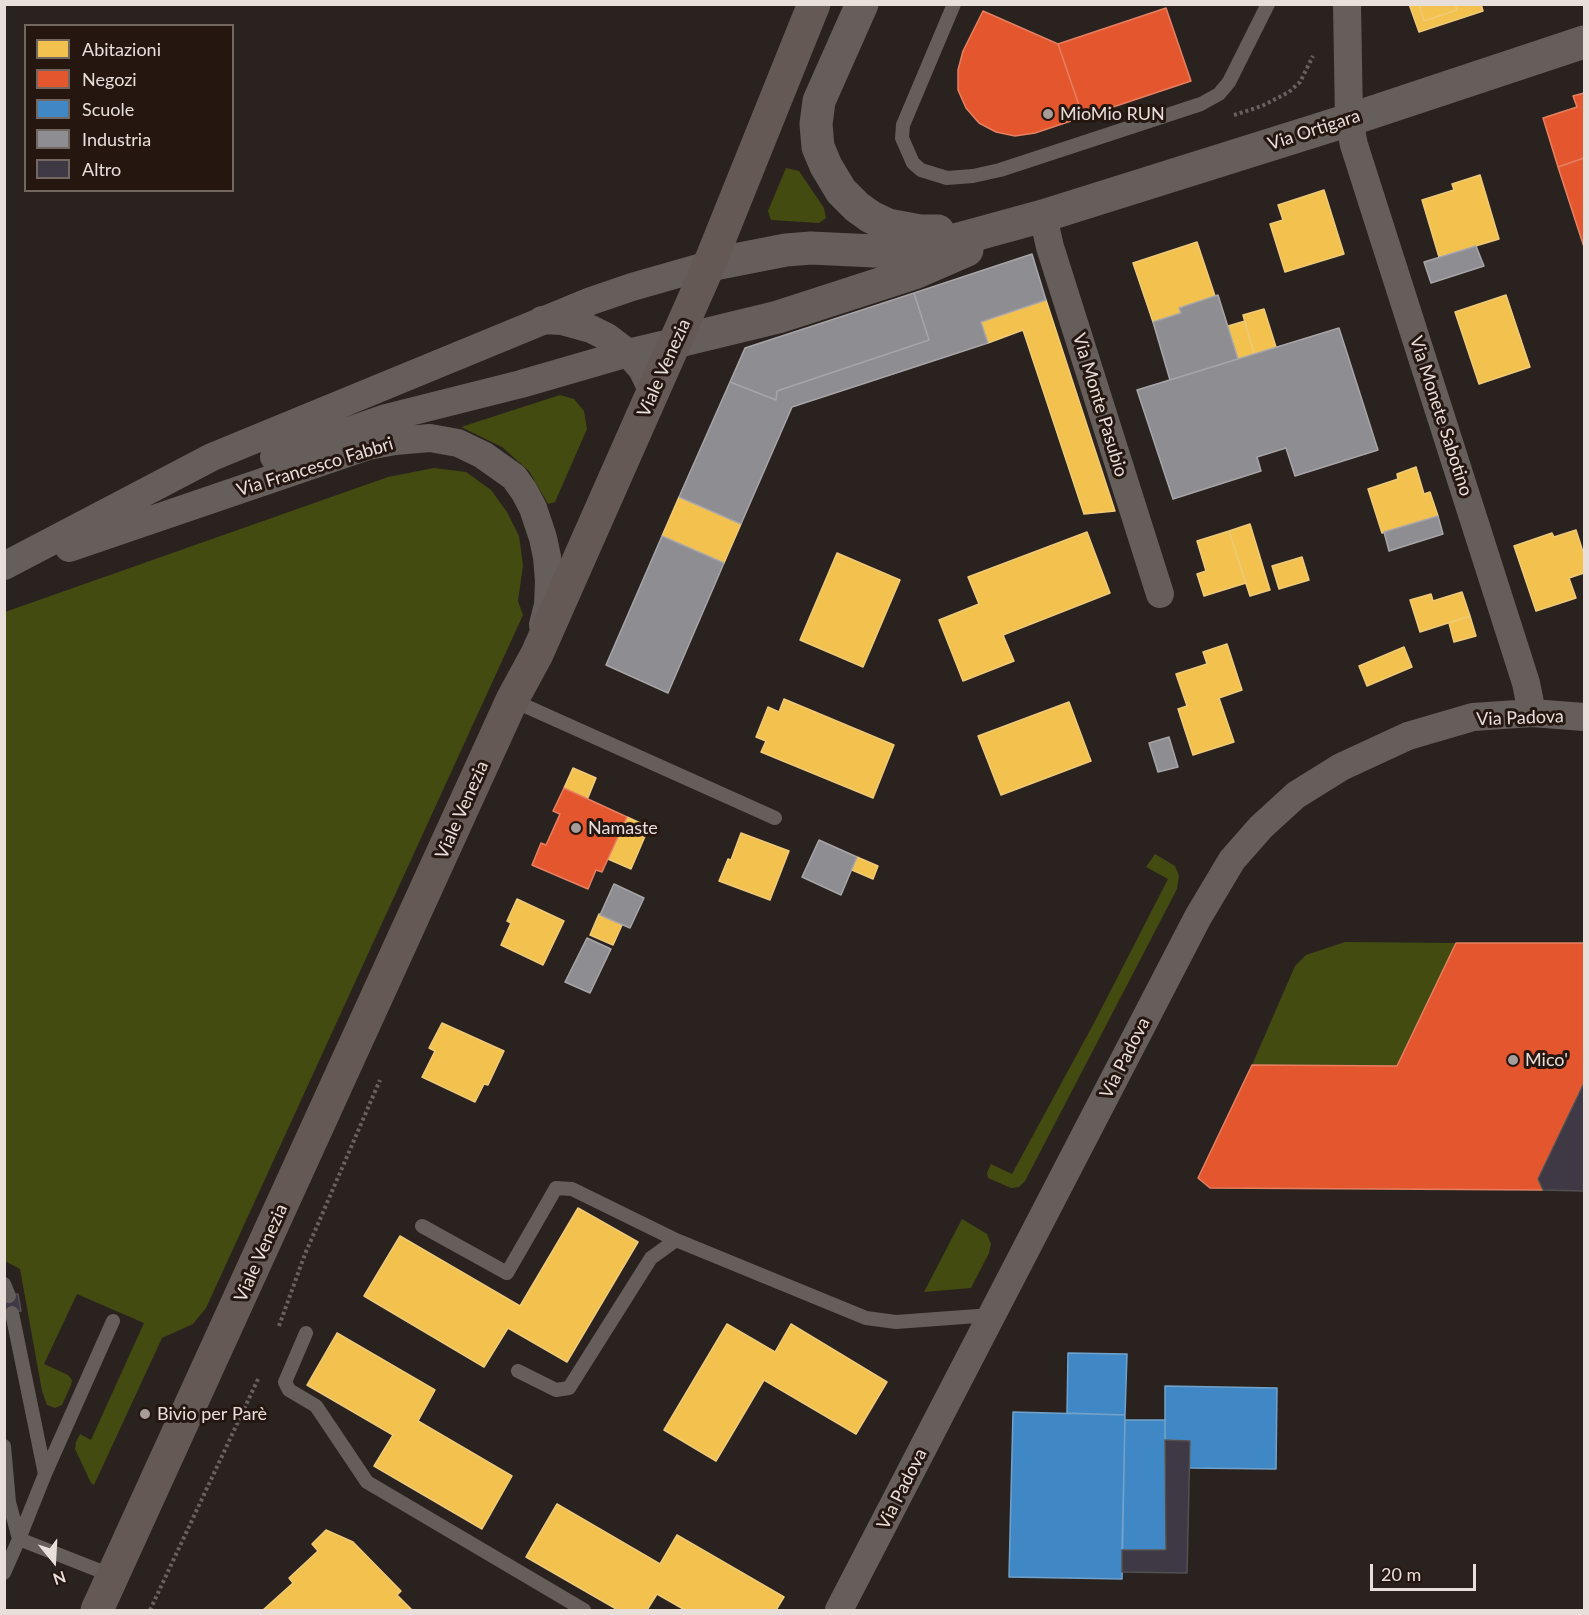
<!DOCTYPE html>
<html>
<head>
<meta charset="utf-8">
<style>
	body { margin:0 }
	#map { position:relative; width:1589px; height:1615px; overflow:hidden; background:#2a221f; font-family:Lato,sans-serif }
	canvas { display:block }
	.frame { position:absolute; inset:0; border:6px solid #e8deda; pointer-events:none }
	.legend { position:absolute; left:24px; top:24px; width:210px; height:168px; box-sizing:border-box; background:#251710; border:2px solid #736761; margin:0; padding:8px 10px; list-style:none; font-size:18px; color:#e8deda }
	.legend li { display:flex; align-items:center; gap:12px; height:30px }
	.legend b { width:30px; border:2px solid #736761 }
	.north { position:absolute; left:24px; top:1531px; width:60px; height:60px; -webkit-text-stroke:4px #251710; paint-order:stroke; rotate:162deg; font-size:16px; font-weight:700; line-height:24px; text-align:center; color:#e8deda }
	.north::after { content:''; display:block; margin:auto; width:21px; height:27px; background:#e8deda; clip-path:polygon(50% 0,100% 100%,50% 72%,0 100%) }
	.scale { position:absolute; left:1370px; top:1564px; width:106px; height:27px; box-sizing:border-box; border:3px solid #e8deda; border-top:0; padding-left:8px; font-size:18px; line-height:21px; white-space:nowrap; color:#e8deda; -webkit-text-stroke:4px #251710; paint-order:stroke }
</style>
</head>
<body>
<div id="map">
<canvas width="1589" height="1615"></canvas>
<div class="frame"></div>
<ul class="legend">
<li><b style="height:16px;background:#f2c14e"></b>Abitazioni</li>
<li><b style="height:16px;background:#e4572e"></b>Negozi</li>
<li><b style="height:16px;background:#3f88c5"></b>Scuole</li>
<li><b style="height:16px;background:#8d8d92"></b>Industria</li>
<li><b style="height:16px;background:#3f3845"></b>Altro</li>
</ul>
<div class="north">N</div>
<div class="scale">20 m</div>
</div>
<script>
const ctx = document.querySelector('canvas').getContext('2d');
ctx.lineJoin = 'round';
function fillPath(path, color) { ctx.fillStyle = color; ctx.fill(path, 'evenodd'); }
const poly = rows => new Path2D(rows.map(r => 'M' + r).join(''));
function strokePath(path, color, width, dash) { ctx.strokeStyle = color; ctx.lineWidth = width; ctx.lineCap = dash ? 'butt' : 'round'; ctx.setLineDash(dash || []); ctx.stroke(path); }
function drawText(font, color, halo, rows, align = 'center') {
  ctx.font = font + ' Lato,sans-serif'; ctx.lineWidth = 6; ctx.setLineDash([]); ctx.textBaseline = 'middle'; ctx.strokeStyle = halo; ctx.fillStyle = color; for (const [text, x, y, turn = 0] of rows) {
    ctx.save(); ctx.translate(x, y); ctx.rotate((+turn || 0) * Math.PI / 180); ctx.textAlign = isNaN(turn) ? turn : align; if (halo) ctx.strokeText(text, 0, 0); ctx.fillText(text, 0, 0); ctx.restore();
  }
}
fillPath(poly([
	[786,168,799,171,824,208,826,218,819,223,771,220,768,211],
	[560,395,574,399,584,411,587,429,555,502,548,504,529,471,502,447,461,427],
	[434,468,466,472,491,490,507,512,519,536,523,565,518,601,523,615,206,1308,193,1324,162,1338,94,1485,91,1483,75,1449,76,1442,80,1434,91,1440,144,1323,77,1294,44,1364,68,1375,72,1380,71,1385,62,1405,55,1408,47,1405,42,1391,20,1269,5,1261,5,612,388,477],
	[1155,854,1175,866,1179,876,1177,889,1025,1181,1019,1187,1011,1188,988,1178,987,1173,991,1164,1012,1174,1094,1023,1168,879,1146,867],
	[1345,942,1456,943,1397,1066,1252,1065,1295,966,1306,955],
	[962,1219,987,1234,991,1244,989,1253,971,1288,924,1292]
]), '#444b11');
const homes = poly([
	[1409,4,1419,4,1424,21,1457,10,1455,4,1481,4,1483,11,1419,32,1409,4],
	[1419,4,1455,4,1457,10,1424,21,1419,4],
	[1480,175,1499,239,1439,257,1422,200,1454,190,1452,184,1480,175],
	[1324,190,1344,254,1285,272,1270,224,1283,220,1278,205,1324,190],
	[1197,242,1215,296,1179,308,1181,313,1153,322,1133,263,1197,242],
	[1506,295,1530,367,1479,384,1455,312,1506,295],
	[1046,300,1115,511,1084,514,1023,330,988,343,981,322,1046,300],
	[1264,309,1276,347,1254,354,1243,315,1264,309],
	[1245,321,1254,354,1238,359,1228,326,1245,321],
	[1416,467,1424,494,1430,492,1438,516,1382,533,1368,489,1398,479,1397,474,1416,467],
	[679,497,741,524,724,563,662,536,679,497],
	[1250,524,1270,590,1250,596,1229,531,1250,524],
	[1576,530,1584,555,1584,573,1569,578,1576,598,1536,611,1514,546,1552,533,1554,537,1576,530],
	[1229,531,1246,583,1204,596,1197,574,1206,571,1197,541,1229,531],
	[1087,532,1110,593,1003,635,1014,661,963,681,939,620,979,604,968,577,1087,532],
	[837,553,900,580,863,667,800,640,837,553],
	[1302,557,1309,580,1279,589,1272,566,1302,557],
	[1462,592,1470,616,1420,632,1410,600,1431,594,1433,601,1462,592],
	[1470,616,1476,636,1454,642,1449,623,1470,616],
	[1227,644,1242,690,1219,698,1234,742,1193,755,1178,709,1187,706,1176,674,1207,664,1203,652,1227,644],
	[1404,647,1412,667,1367,686,1359,666,1404,647],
	[784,699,894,745,873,798,761,752,766,741,756,737,768,707,779,712,784,699],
	[1069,702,1091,761,1001,795,978,736,1069,702],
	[573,768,596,778,587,800,564,788,573,768],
	[627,817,649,827,631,869,608,859,627,817],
	[741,833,789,851,770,900,719,881,728,859,731,860,741,833],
	[857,857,878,866,873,879,852,870,857,857],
	[517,899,564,921,543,965,501,945,511,923,507,921,517,899],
	[599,914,622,925,613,945,590,935,599,914],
	[442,1023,504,1051,488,1085,484,1084,475,1102,422,1077,435,1051,429,1048,442,1023],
	[578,1208,638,1242,567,1362,508,1328,484,1367,364,1296,400,1236,520,1306,578,1208],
	[727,1324,775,1352,791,1324,887,1382,856,1434,764,1380,716,1461,664,1430,727,1324],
	[337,1333,435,1390,418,1421,512,1476,482,1529,374,1466,393,1435,307,1385,337,1333],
	[557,1504,660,1564,677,1535,784,1597,776,1610,685,1610,657,1594,647,1610,618,1610,526,1557,557,1504],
	[326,1530,353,1542,401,1591,397,1595,412,1610,263,1610,293,1583,289,1578,318,1551,312,1544,326,1530]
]);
fillPath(homes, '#f2c14e');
strokePath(homes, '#efca78', 1.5);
const shops = poly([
	[1166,8,1191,81,1083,117,1058,44,1166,8],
	[983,11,1058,44,1083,117,1035,133,1015,136,996,132,979,123,966,108,958,90,958,70,963,51,983,11],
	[1584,93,1584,158,1558,167,1543,118,1577,107,1573,96,1584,93],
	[1584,158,1584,247,1558,167,1584,158],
	[564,788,627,817,602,872,596,870,588,889,532,865,541,843,546,845,560,814,553,811,564,788],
	[1456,943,1584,943,1584,1083,1538,1179,1543,1190,1210,1188,1198,1178,1252,1065,1397,1066,1456,943]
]);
fillPath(shops, '#e4572e');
strokePath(shops, '#e58062', 1.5);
const schools = poly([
	[1068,1353,1127,1354,1125,1415,1067,1413,1068,1353],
	[1165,1386,1277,1388,1276,1469,1189,1468,1190,1441,1165,1440,1165,1386],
	[1013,1412,1125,1415,1122,1579,1009,1577,1013,1412],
	[1125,1420,1165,1420,1166,1550,1122,1550,1125,1420]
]);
fillPath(schools, '#3f88c5');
strokePath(schools, '#72a2cb', 1.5);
const industry = poly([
	[1476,246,1484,266,1431,283,1424,262,1476,246],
	[1032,254,1046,300,981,322,988,343,792,407,741,524,679,497,730,382,776,400,777,391,929,340,914,293,1032,254],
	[914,293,929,340,777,391,776,400,730,382,745,348,914,293],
	[1218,295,1238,359,1170,380,1153,322,1181,313,1179,308,1218,295],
	[1339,328,1378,450,1295,476,1286,448,1257,457,1261,471,1173,499,1137,390,1339,328],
	[1438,516,1443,534,1389,551,1384,532,1438,516],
	[662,536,724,563,668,693,606,665,662,536],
	[1169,737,1178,767,1158,772,1149,743,1169,737],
	[819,840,857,857,841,895,802,877,819,840],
	[614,884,644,898,630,928,600,915,614,884],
	[587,938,611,949,590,993,565,982,587,938]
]);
fillPath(industry, '#8d8d92');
strokePath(industry, '#a8a5a8', 1.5);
const building = poly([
	[1584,1083,1584,1191,1543,1190,1538,1179,1584,1083],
	[18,1294,21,1311,4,1314,4,1297,18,1294],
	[1165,1440,1190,1441,1187,1573,1122,1572,1122,1550,1166,1550,1165,1440]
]);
fillPath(building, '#3f3845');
strokePath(building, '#535051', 1.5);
strokePath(poly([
	[1234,115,1262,106,1289,92,1300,82,1313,56],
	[279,1326,305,1254,380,1080],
	[150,1610,259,1377]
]), '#67615f', 4, [3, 3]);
strokePath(poly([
	[954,4,903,125,902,138,913,163,921,170,947,178,973,176,1000,170,1201,104,1219,94,1229,82,1268,4],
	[512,700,775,818],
	[422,1226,507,1273,556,1188,572,1189,676,1240,866,1318,896,1322,991,1315],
	[4,1284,9,1296],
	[12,1313,45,1474],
	[306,1333,285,1382,289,1390,316,1406,367,1482,584,1610],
	[518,1371,556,1390,569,1388,651,1258,676,1240],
	[4,1446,9,1502,19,1539],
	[19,1539,45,1474,113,1321],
	[4,1573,19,1539,113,1576]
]), '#655e5a', 14);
strokePath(poly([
	[1347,4,1349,120,1354,145,1526,683,1532,713],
	[1043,216,1050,247,1160,594],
	[542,320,562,321,591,329,607,337,628,353,642,369,653,392],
	[274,457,386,418,521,384,628,353,675,342],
	[69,548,368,446,395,441,430,438,458,443,483,455,514,477,524,491,533,508,543,538,547,557,549,581,548,605,543,625],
	[4,566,212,457,591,301,632,287,709,265],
	[839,1610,1198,917,1232,860,1261,827,1296,795,1341,767,1408,736,1473,717,1532,713,1584,717]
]), '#655e5a', 28);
strokePath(poly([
	[862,4,819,101,816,124,818,147,826,166,841,191,857,207,871,217,888,225,920,231,938,231],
	[709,265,786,250,811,248,874,251,948,242,1043,216,1349,120,1584,42],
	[675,342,778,317,914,273,967,250]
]), '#655e5a', 33);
strokePath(poly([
	[97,1610,512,700,537,654,709,265,814,4]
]), '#655956', 33);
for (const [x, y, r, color] of [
	[1048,114,6,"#a69c99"],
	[576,828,6,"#a69c99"],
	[1513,1060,6,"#a69c99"],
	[145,1414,6,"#a69c99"]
]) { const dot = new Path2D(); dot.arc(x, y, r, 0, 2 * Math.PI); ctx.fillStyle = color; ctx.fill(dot); strokePath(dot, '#251710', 2); }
drawText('18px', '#e8deda', '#251710', [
	["MioMio RUN",1060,114],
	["Namaste",588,828],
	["Mico'",1525,1060],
	["Bivio per Parè",157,1414]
], 'left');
drawText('18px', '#e8deda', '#251710', [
	["Via Ortigara",1314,130,-18],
	["Viale Venezia",664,368,-66],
	["Via Monte Pasubio",1100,405,73],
	["Via Monete Sabotino",1441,416,72],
	["Via Francesco Fabbri",315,467,-17],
	["Via Padova",1520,718,-2],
	["Viale Venezia",462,810,-66],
	["Via Padova",1125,1058,-63],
	["Viale Venezia",261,1253,-66],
	["Via Padova",902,1489,-63]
]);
</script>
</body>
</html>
